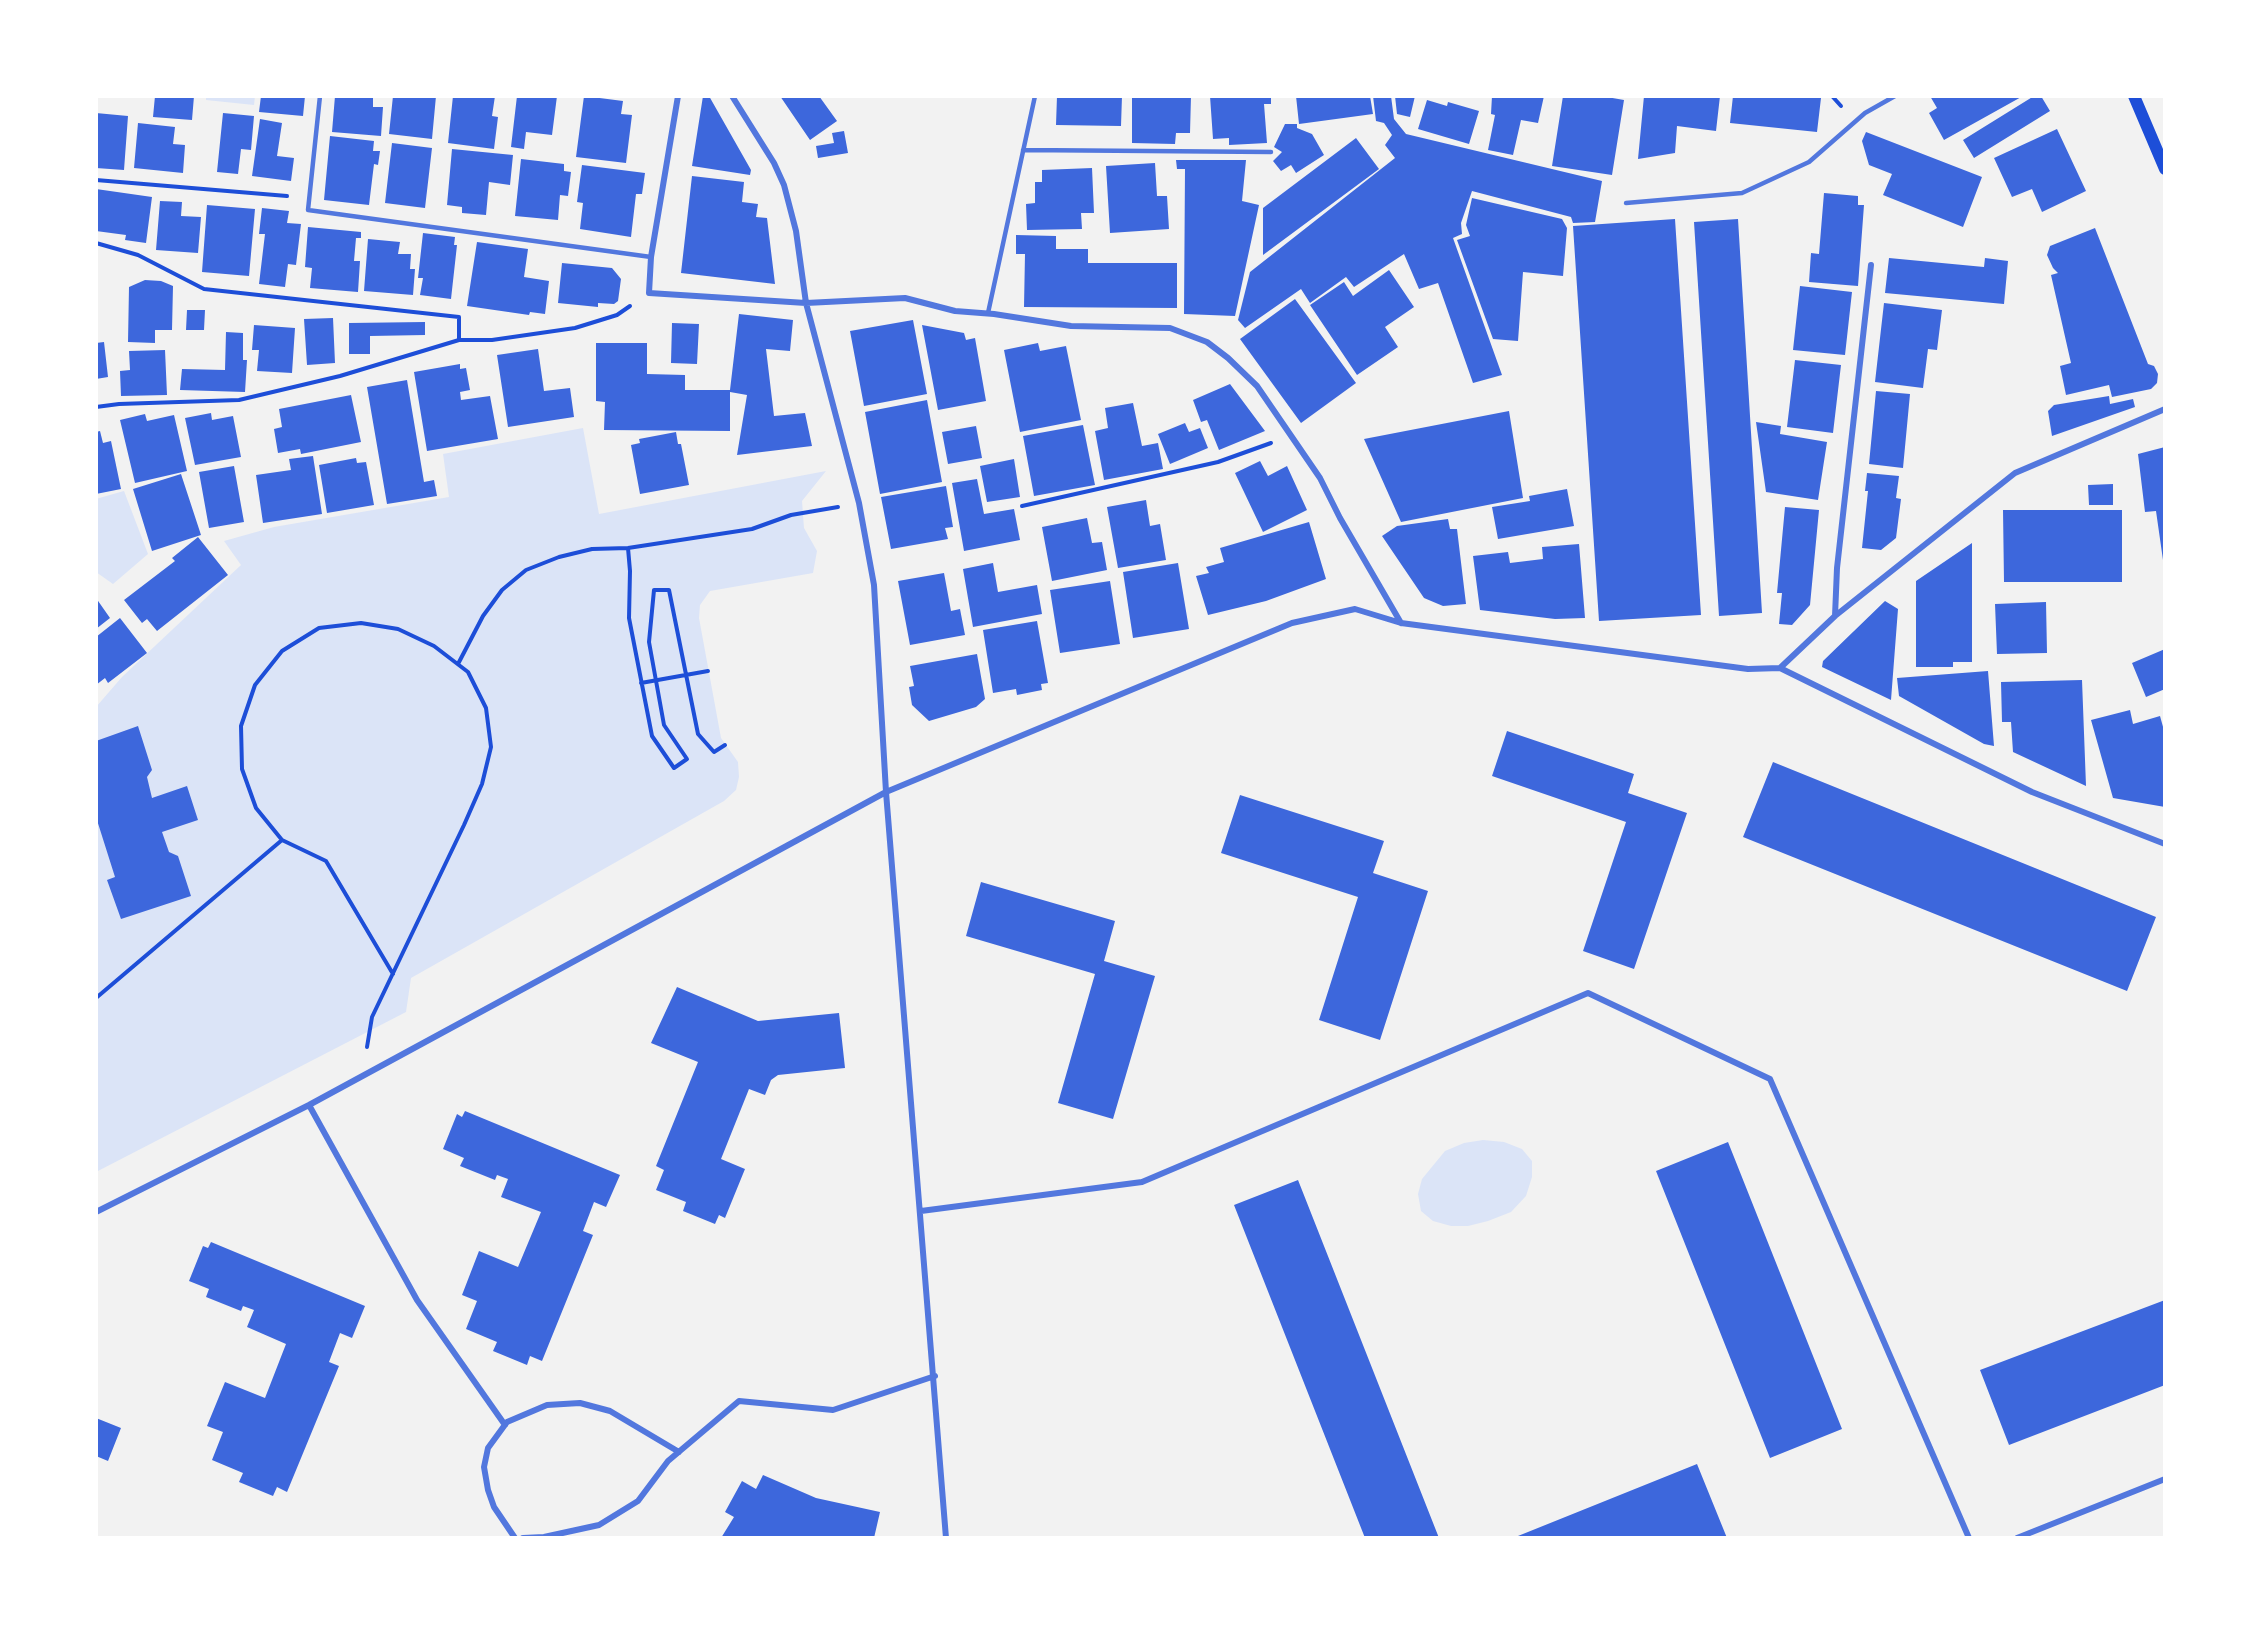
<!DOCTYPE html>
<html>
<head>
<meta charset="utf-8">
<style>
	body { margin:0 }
	#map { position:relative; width:2261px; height:1634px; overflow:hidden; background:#f2f2f2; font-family:Quicksand,sans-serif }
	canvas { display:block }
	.frame { position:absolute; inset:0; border:98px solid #fff; pointer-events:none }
</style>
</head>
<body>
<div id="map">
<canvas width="2261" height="1634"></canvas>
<div class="frame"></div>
</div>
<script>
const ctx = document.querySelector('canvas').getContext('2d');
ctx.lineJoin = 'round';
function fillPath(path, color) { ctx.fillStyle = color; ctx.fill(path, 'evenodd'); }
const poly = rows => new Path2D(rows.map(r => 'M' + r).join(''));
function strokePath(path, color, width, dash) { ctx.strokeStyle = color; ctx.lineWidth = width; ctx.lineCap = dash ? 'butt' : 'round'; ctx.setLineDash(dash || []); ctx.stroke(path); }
fillPath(poly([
	[206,96,255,96,254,105,206,100],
	[583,428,599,514,826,471,802,501,804,528,817,551,813,573,710,591,700,605,699,618,721,738,738,762,739,777,736,790,724,801,411,978,406,1012,96,1172,96,707,122,677,241,565,224,541,274,527,449,497,443,454],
	[124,491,148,554,113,584,96,572,96,499],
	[1483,1140,1504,1142,1522,1149,1532,1161,1532,1177,1526,1196,1511,1212,1488,1221,1468,1226,1451,1226,1433,1221,1421,1211,1418,1194,1422,1179,1445,1151,1464,1143]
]), '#dbe4f7');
fillPath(poly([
	[155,96,194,96,192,120,153,117],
	[261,96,305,96,303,116,259,112],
	[335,96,373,97,373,107,383,107,381,136,332,132],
	[393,96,436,96,432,139,389,134],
	[453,96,495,96,492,116,498,117,494,149,448,143],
	[517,96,557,96,552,135,526,132,524,149,511,147],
	[584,96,623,101,621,114,632,115,626,163,576,157],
	[703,96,709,96,751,170,750,175,692,166],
	[780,96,819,96,837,121,810,140],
	[1057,96,1122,96,1121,126,1056,125],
	[1132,96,1191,96,1190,133,1176,133,1175,144,1132,143],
	[1210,96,1271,96,1271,104,1264,104,1267,143,1229,145,1229,138,1213,139],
	[1296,96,1370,96,1373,114,1299,124],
	[1373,96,1391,96,1394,119,1406,134,1602,181,1595,222,1573,223,1571,217,1472,191,1461,223,1462,234,1453,238,1502,375,1473,383,1438,283,1419,289,1404,254,1354,287,1346,277,1310,303,1301,289,1245,328,1238,320,1250,272,1395,158,1385,145,1392,135,1384,123,1376,121],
	[1395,96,1415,96,1410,117,1397,114],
	[1492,96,1544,96,1538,123,1521,120,1513,155,1488,150,1495,115,1491,114],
	[1563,96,1601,96,1624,100,1612,175,1552,166],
	[1644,96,1720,96,1716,131,1677,126,1675,153,1638,159],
	[1733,96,1818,96,1821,98,1817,132,1730,123],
	[1930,96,2023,96,1944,140,1929,113,1937,108],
	[2034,96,2041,96,2050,111,1974,158,1963,140],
	[1427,100,1447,106,1448,102,1479,111,1469,144,1418,129],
	[96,113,128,116,124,170,96,168],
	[223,113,254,116,251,150,241,149,238,174,217,172],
	[260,119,282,123,277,156,294,158,291,181,252,176],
	[138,123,175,127,173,144,185,145,183,173,134,168],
	[1285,124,1297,124,1297,128,1312,134,1324,155,1296,173,1291,165,1281,171,1273,161,1282,152,1274,147],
	[2057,129,2086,191,2042,212,2032,189,2012,197,1994,158],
	[844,131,848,153,818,158,816,146,834,143,832,133],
	[1866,132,1982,177,1963,227,1883,195,1892,174,1869,165,1862,141],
	[330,136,374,141,373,151,380,151,378,165,374,164,369,205,324,200],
	[1356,138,1379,169,1263,255,1263,208],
	[392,143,432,148,425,208,385,203],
	[452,149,513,155,510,185,489,182,486,215,462,213,462,207,447,205],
	[521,159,564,164,564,171,571,172,568,196,560,195,558,220,515,216],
	[1176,160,1246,160,1242,201,1259,205,1235,316,1184,314,1185,169,1177,169],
	[1155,163,1157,196,1167,196,1169,229,1110,233,1106,166],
	[582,165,645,173,642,194,636,194,631,237,580,229,583,203,577,202],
	[1092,168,1094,213,1081,213,1082,229,1027,230,1026,204,1035,203,1035,182,1042,182,1042,170],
	[692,176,744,182,742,202,758,204,756,217,767,218,775,284,681,273],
	[96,189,152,197,146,243,125,240,126,235,96,231],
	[1824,193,1858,196,1858,205,1864,205,1858,286,1809,282,1811,253,1819,254],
	[1472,198,1562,219,1567,228,1563,276,1523,272,1518,341,1493,339,1457,240,1470,236,1466,225],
	[160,201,182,202,181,216,201,217,198,253,156,250],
	[207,205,255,209,249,276,202,272],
	[262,208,289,211,287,223,301,224,296,265,288,264,285,287,259,284,265,234,259,234],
	[1675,219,1701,615,1599,621,1573,226],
	[1738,219,1762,613,1719,616,1694,222],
	[308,227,361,232,361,238,356,238,354,261,360,261,358,292,310,288,312,268,305,267],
	[2095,228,2148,364,2154,366,2158,374,2157,383,2151,389,2112,397,2109,385,2066,395,2060,366,2071,363,2051,275,2058,273,2053,268,2047,255,2050,246],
	[423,233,455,237,454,245,457,245,451,299,420,295,423,278,418,278],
	[1016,235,1056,236,1056,249,1088,249,1088,263,1177,263,1177,308,1024,307,1025,254,1016,254],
	[368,239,400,242,398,254,411,254,410,269,415,269,413,295,364,291],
	[477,242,528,249,524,277,549,281,545,314,530,312,529,315,467,306],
	[1889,258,1984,267,1985,258,2008,261,2004,304,1885,293],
	[562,263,612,268,621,279,618,301,614,304,598,303,598,307,558,303],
	[1389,270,1414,307,1385,327,1398,347,1357,375,1310,305,1344,282,1353,296],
	[145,280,161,281,173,286,172,330,155,330,155,343,128,342,129,287],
	[1800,286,1852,292,1845,355,1793,350],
	[1295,299,1356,383,1301,423,1240,339],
	[1884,303,1942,310,1937,350,1928,349,1923,388,1875,382],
	[187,310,205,310,204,330,186,330],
	[739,314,793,320,790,351,766,349,774,416,805,413,812,446,737,455,747,395,730,392,730,431,604,430,605,402,596,401,596,343,647,343,647,374,685,375,685,390,730,390],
	[333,318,335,363,307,365,304,319],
	[913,320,927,394,864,406,850,331],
	[425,322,425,335,370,336,370,354,349,354,349,323],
	[672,323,699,324,697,364,671,363],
	[254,325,295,328,292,373,257,371,259,350,252,350],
	[922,325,964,333,966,340,975,338,986,401,938,410],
	[226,332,243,333,243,360,247,360,245,392,180,390,182,369,225,370],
	[104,342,108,377,96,379,96,343],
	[1038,343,1040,351,1066,346,1081,420,1020,432,1004,350],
	[538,349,544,391,570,388,574,417,508,427,497,355],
	[165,350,167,395,121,396,120,371,130,370,129,351],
	[1795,360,1841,365,1833,433,1787,427],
	[460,364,460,369,466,368,470,390,460,392,461,400,490,396,498,439,427,451,414,372],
	[407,380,424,482,434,480,437,496,387,504,367,387],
	[1230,384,1265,431,1219,450,1207,420,1201,422,1193,400],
	[1876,391,1910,394,1903,468,1869,464],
	[351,395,361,442,301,454,300,449,278,453,274,429,282,427,279,409],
	[2109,396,2110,404,2133,399,2135,407,2052,436,2048,411,2054,405],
	[927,400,942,482,880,494,865,412],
	[1133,403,1142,446,1158,443,1163,469,1104,480,1095,431,1108,428,1105,408],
	[1509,411,1523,498,1401,522,1364,439],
	[211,413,212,420,233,416,241,457,195,465,185,418],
	[145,414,147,421,174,415,187,471,135,483,120,420],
	[1756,422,1781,426,1780,434,1827,442,1818,500,1766,492],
	[1185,423,1189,432,1200,428,1208,448,1170,464,1158,434],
	[1083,425,1095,485,1034,496,1023,436],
	[976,426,982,458,948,464,942,432],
	[100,431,103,443,111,441,121,489,96,494,96,432],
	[676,432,678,444,681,444,689,485,640,494,631,445,640,443,639,439],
	[2165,447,2165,560,2163,560,2156,511,2145,512,2138,454],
	[313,456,322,514,263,523,256,475,291,470,289,459],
	[356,458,357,463,366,462,374,505,327,513,319,465],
	[1014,459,1020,497,987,502,980,466],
	[1260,461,1268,476,1287,466,1307,510,1263,532,1235,473],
	[234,466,244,522,209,528,199,472],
	[1867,473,1899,476,1896,498,1901,499,1896,538,1881,550,1862,548,1868,491,1865,491],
	[181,474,201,535,152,551,133,489],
	[977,479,984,514,1014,509,1020,540,964,551,952,483],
	[2113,484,2113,505,2089,505,2088,485],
	[946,486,953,527,945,528,948,539,891,549,881,497],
	[1567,489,1574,526,1498,539,1492,507,1530,501,1529,496],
	[1146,500,1150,526,1160,524,1166,560,1118,568,1107,507],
	[1785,507,1819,510,1810,605,1792,625,1779,624,1782,593,1777,593],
	[2003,510,2122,510,2122,582,2004,582],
	[1087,518,1092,543,1102,542,1107,570,1052,581,1042,527],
	[1448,519,1450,529,1457,529,1466,604,1443,606,1424,598,1382,536,1397,526],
	[1309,522,1326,579,1266,601,1208,615,1196,576,1209,573,1206,567,1224,562,1220,548],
	[198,537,228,575,157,631,147,619,142,623,124,600,175,561,172,558],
	[1972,543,1972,662,1953,662,1953,667,1916,667,1916,581],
	[1579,544,1585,618,1555,619,1480,610,1473,556,1508,552,1510,563,1543,559,1542,547],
	[993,563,998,592,1037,585,1042,614,973,627,963,569],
	[1178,563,1189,629,1133,638,1123,572],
	[944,573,951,611,960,609,965,635,910,645,898,581],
	[1110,581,1120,644,1060,653,1050,590],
	[96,598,110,618,96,629],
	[1885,601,1898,609,1891,700,1822,667,1823,661],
	[2046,602,2047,653,1997,654,1995,604],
	[120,618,147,653,108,683,105,678,96,685,96,637],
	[1037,621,1048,683,1041,684,1042,690,1017,695,1016,689,993,693,983,630],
	[2165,649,2165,689,2146,697,2132,663],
	[977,654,985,699,976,707,929,721,912,705,909,687,914,686,910,666],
	[1988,671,1994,746,1984,744,1899,696,1897,678],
	[2082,680,2086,786,2013,752,2011,722,2002,722,2001,682],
	[2130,710,2133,724,2160,716,2165,734,2165,807,2113,798,2091,720],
	[138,726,152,770,147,777,152,798,187,786,198,820,162,832,169,852,178,856,191,896,121,919,107,880,115,877,96,817,96,741],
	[1507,731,1634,774,1628,793,1687,813,1634,969,1583,951,1626,822,1492,776],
	[1773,762,2156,917,2127,991,1743,837],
	[1240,795,1384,841,1373,873,1428,891,1380,1040,1319,1020,1358,897,1221,853],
	[981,882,1115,921,1104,961,1155,976,1113,1119,1058,1103,1095,974,966,936],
	[677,987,758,1021,839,1013,845,1068,778,1075,771,1080,765,1095,749,1089,721,1159,745,1169,725,1218,719,1215,715,1224,683,1211,686,1202,656,1190,664,1170,656,1166,698,1062,651,1043],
	[465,1111,620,1175,606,1207,594,1202,583,1231,593,1235,542,1361,530,1356,527,1365,493,1351,497,1342,466,1329,477,1301,462,1295,479,1251,518,1267,541,1212,501,1197,508,1179,497,1175,495,1180,460,1166,464,1158,443,1149,457,1114,462,1117],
	[1728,1142,1842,1429,1770,1458,1656,1171],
	[1298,1180,1439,1538,1365,1538,1234,1205],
	[211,1242,365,1306,352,1338,340,1333,329,1362,339,1366,287,1492,277,1487,273,1496,239,1482,243,1473,212,1460,223,1432,207,1426,225,1382,265,1398,286,1344,247,1327,254,1310,243,1306,241,1311,206,1297,209,1289,189,1281,203,1246,208,1248],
	[2165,1300,2165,1385,2009,1445,1980,1370],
	[96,1418,121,1428,108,1461,96,1456],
	[1697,1464,1727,1538,1513,1538],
	[763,1475,816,1498,880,1512,874,1538,721,1538,734,1517,725,1512,742,1481,756,1489]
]), '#3d67dc');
strokePath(poly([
	[1832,96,1841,106],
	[96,180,287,196],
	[96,243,138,255,204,289,459,317,459,340],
	[96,407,119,404,239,400,340,376,459,340,492,340,575,328,617,315,630,306],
	[1022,506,1218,462,1271,443],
	[628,548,630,571,629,618,652,736,674,768,687,759,664,725,649,642,654,590,669,590,698,734,714,752,725,745],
	[458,664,483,616,502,590,526,570,559,557,592,549,628,548,752,529,791,515,838,507],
	[641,683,708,671],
	[96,998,282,840],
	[367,1047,372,1017,464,825,482,784,491,747,486,708,468,672,434,646,398,629,361,623,319,628,282,651,255,685,241,726,242,769,256,808,282,840,326,861,393,974]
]), '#1d4ed8', 4);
strokePath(poly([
	[320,96,308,210,651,257],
	[1023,150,1271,152],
	[1626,203,1742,193,1809,162,1865,113,1895,96],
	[988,313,1035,96]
]), '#5277de', 4.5);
strokePath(poly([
	[678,96,651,257,649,293,806,303,905,298,955,311,994,314,1071,326,1170,328,1207,342,1228,358,1257,386,1320,478,1340,518,1401,623],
	[732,96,774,163,784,185,796,231,806,303,859,503,874,585,886,792,946,1538],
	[1835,616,1837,568,1871,265],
	[1780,668,2032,792,2165,844],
	[309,1105,417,1300,505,1425],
	[921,1211,1142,1182,1588,993,1770,1079,1969,1538],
	[96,1212,309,1105,886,792,1292,623,1355,609,1401,623,1748,669,1780,668,1835,616,2015,473,2165,409],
	[515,1538,494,1507,488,1490,484,1467,488,1448,507,1422,547,1405,580,1403,610,1411,679,1452],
	[523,1538,544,1537,599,1525,638,1501,668,1461,739,1401,833,1410,935,1376],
	[2017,1538,2165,1479]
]), '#5277de', 6);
strokePath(poly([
	[2134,96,2165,169]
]), '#1d4ed8', 12);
</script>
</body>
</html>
